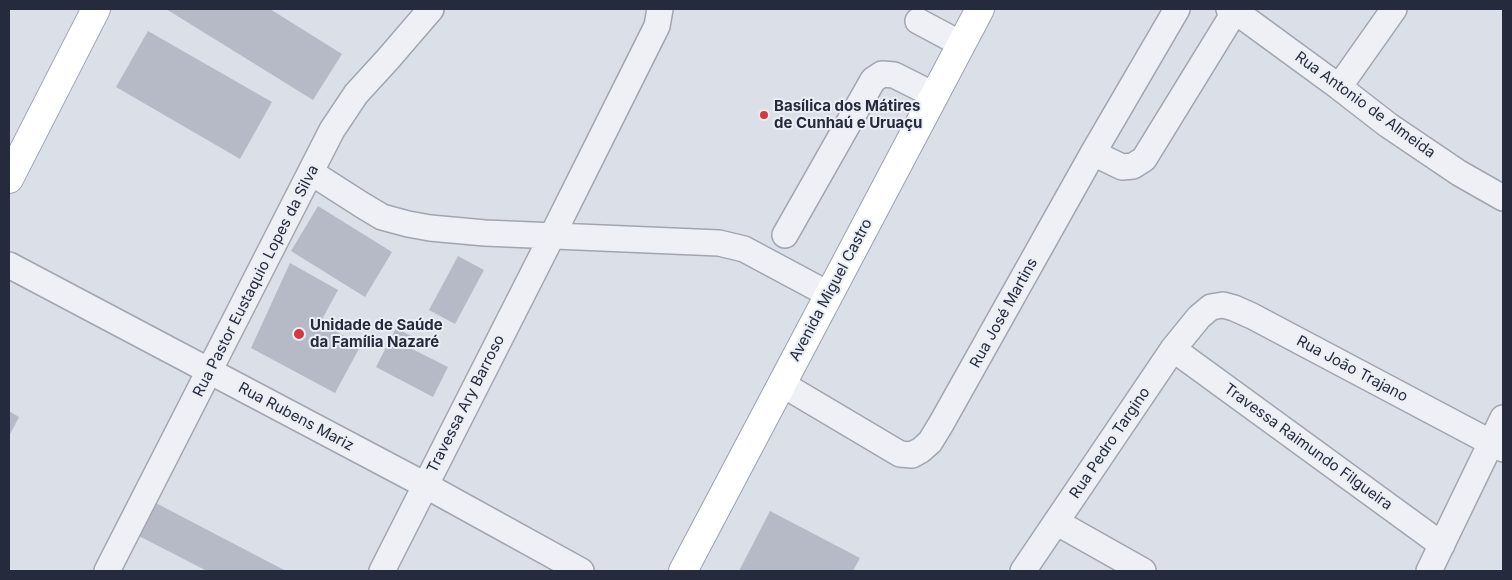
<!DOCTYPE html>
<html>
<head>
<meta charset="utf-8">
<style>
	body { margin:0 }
	#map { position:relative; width:1512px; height:580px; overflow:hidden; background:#dbdfe7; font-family:Inter,sans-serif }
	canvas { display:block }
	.frame { position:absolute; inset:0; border:10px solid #252b3d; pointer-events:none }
</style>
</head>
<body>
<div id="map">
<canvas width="1512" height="580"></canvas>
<div class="frame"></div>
</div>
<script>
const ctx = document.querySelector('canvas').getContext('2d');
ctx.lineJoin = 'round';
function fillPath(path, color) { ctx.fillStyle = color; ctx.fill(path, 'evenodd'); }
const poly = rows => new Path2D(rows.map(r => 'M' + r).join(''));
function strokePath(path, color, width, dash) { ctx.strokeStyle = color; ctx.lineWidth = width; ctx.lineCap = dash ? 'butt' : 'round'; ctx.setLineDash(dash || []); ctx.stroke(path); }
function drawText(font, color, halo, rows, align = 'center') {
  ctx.font = font + ' Inter,sans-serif'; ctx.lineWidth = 4; ctx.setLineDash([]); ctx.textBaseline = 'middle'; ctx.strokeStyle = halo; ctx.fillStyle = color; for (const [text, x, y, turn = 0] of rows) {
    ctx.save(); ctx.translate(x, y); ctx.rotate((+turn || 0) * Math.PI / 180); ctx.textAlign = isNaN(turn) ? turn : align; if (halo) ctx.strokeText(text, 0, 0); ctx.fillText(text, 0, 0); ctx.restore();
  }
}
fillPath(poly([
	[166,9,270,9,342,54,313,100],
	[148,31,272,102,240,159,116,87],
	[318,206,392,252,365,297,291,251],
	[458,256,484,270,455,324,429,310],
	[290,263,338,290,320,323,361,345,335,393,251,348],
	[396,328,411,336,406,346,448,367,433,397,376,367],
	[9,411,19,417,9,436],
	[152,501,286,571,207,571,135,534],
	[770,511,860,558,853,571,739,571]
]), '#b6bac7');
const minor = poly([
	[1229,9,1235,11,1339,87,1388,125,1459,173,1503,198],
	[918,21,961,44],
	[1339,87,1394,9],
	[1093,153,1122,167,1133,166,1144,159,1235,11],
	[312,173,362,205,382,217,408,224,430,228,485,233,719,243,744,249,828,294],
	[785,235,873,80,882,74,894,75,934,95],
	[9,265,425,485,581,571],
	[1173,349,1442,545],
	[782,384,900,454,912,455,921,450,930,442,941,424,1093,153,1177,9],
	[1056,522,1143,571],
	[107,571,332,130,356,94,388,59,431,9],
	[382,571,552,236,657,26,660,9],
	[1023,571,1173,349,1199,317,1211,307,1223,305,1234,308,1252,316,1503,449],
	[1429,571,1503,418]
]);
const major = poly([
	[9,179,96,9],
	[683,571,980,9]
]);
strokePath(minor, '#a1a5b1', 28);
strokePath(major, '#9aa2b3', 30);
strokePath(minor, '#eef0f5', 25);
strokePath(major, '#fff', 28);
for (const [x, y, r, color] of [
	[764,115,5,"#d43941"],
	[299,334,6,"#d43941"]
]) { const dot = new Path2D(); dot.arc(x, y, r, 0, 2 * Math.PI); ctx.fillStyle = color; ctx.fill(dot); strokePath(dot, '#ebeef4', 2); }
drawText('15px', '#252b3d', '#ebeef4', [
	["Rua Antonio de Almeida",1365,105,36],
	["Rua Pastor Eustaquio Lopes da Silva",256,281,-63],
	["Avenida Miguel Castro",831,290,-62],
	["Rua José Martins",1004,313,-61],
	["Rua João Trajano",1352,369,28],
	["Travessa Ary Barroso",466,404,-63],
	["Rua Rubens Mariz",296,417,28],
	["Rua Pedro Targino",1110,443,-56],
	["Travessa Raimundo Filgueira",1308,447,36]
]);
drawText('bold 15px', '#252b3d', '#ebeef4', [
	["Basílica dos Mátires",774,106],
	["de Cunhaú e Uruaçu",774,123],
	["Unidade de Saúde",310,325],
	["da Família Nazaré",310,342]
], 'left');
</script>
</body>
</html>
